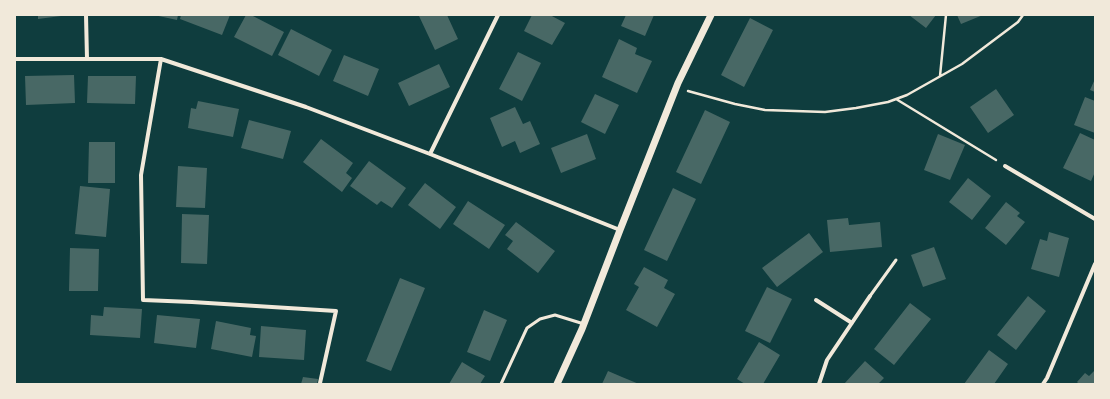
<!DOCTYPE html>
<html>
<head>
<meta charset="utf-8">
<style>
	body { margin:0 }
	#map { position:relative; width:1110px; height:399px; overflow:hidden; background:#0f3d3e; font-family:Figtree,sans-serif }
	canvas { display:block }
	.frame { position:absolute; inset:0; border:16px solid #f1e9da; pointer-events:none }
</style>
</head>
<body>
<div id="map">
<canvas width="1110" height="399"></canvas>
<div class="frame"></div>
</div>
<script>
const ctx = document.querySelector('canvas').getContext('2d');
ctx.lineJoin = 'round';
function fillPath(path, color) { ctx.fillStyle = color; ctx.fill(path, 'evenodd'); }
const poly = rows => new Path2D(rows.map(r => 'M' + r).join(''));
function strokePath(path, color, width, dash) { ctx.strokeStyle = color; ctx.lineWidth = width; ctx.lineCap = dash ? 'butt' : 'round'; ctx.setLineDash(dash || []); ctx.stroke(path); }
fillPath(poly([
	[38,15,61,15,61,16,38,19],
	[154,15,178,15,177,20],
	[181,15,230,15,222,35,180,19],
	[246,15,251,15,284,32,272,56,234,37],
	[422,15,447,15,458,39,435,50,419,16],
	[532,15,550,15,565,23,552,45,524,31],
	[626,15,654,15,645,36,621,26],
	[909,15,936,15,926,28],
	[957,15,983,15,961,24],
	[750,18,773,30,744,87,721,75],
	[291,29,332,50,319,76,278,55],
	[619,39,637,48,635,54,652,61,637,93,602,77],
	[518,52,541,63,522,101,499,89],
	[344,55,379,69,368,96,333,81],
	[439,64,450,87,409,106,398,83],
	[74,75,75,103,26,105,25,76],
	[88,76,136,76,135,104,87,103],
	[1095,79,1095,92,1090,90],
	[996,89,1014,115,988,133,970,107],
	[595,94,619,105,605,134,581,122],
	[1085,97,1095,101,1095,133,1074,125],
	[198,101,239,109,233,137,188,128,191,108,196,109],
	[515,107,523,124,530,121,540,144,520,153,515,141,502,147,490,118],
	[705,110,730,122,701,184,676,172],
	[249,120,291,131,283,159,241,148],
	[1080,133,1095,140,1095,172,1091,181,1063,168],
	[587,134,596,159,561,173,551,148],
	[938,134,965,145,950,180,924,170],
	[321,139,353,163,346,173,352,178,342,192,303,162],
	[89,142,115,142,115,183,88,183],
	[369,161,406,188,392,208,381,201,377,205,350,186],
	[178,166,207,168,205,208,176,207],
	[968,178,991,196,972,220,949,202],
	[425,183,456,207,440,229,408,205],
	[80,186,110,189,106,237,75,234],
	[673,188,696,199,667,261,644,250],
	[468,201,505,225,489,249,453,224],
	[1006,202,1020,213,1017,216,1025,222,1006,245,985,228],
	[182,214,209,215,207,264,181,263],
	[848,218,849,225,880,222,882,247,830,252,827,220],
	[516,222,555,251,538,273,507,249,513,241,505,235],
	[1049,232,1069,238,1059,277,1031,269,1040,239,1047,241],
	[809,233,823,252,777,287,762,268],
	[934,247,946,279,923,287,911,255],
	[70,248,99,249,98,291,69,291],
	[644,267,668,280,664,288,675,294,657,327,626,310,639,287,634,284],
	[400,278,425,288,391,371,366,361],
	[767,287,792,299,770,343,745,331],
	[1028,296,1046,311,1016,350,997,335],
	[910,303,931,319,894,365,874,349],
	[104,307,142,309,140,338,90,335,91,315,103,316],
	[484,310,507,320,490,361,467,352],
	[157,315,200,319,196,348,154,343],
	[216,321,251,328,250,335,256,336,252,357,211,349],
	[261,326,306,330,304,360,259,357],
	[759,342,780,355,763,384,745,384,737,379],
	[989,350,1008,364,994,384,964,384],
	[865,361,884,378,878,384,844,384],
	[462,362,485,376,480,384,449,384],
	[1095,370,1095,384,1079,384,1077,382,1085,373,1089,376],
	[608,371,622,377,639,384,602,384],
	[303,377,318,379,317,384,301,384]
]), '#486865');
strokePath(poly([
	[940,76,946,15],
	[688,91,735,104,765,110,825,112,856,108,888,102,907,95,962,64,1018,22,1023,15],
	[896,99,996,160]
]), '#f1e9da', 2.5);
strokePath(poly([
	[870,296,896,260],
	[501,384,527,328,540,319,555,315,584,324]
]), '#f1e9da', 3);
strokePath(poly([
	[86,15,87,59],
	[15,59,161,59,306,107,430,154,620,230],
	[161,59,141,175,143,300,192,302,336,311,320,383],
	[430,154,498,15],
	[1005,166,1095,219],
	[816,300,852,323],
	[819,384,827,360,870,296],
	[1043,384,1047,378,1095,264]
]), '#f1e9da', 4);
strokePath(poly([
	[557,384,582,329,620,230,678,83,711,15]
]), '#f1e9da', 7);
</script>
</body>
</html>
